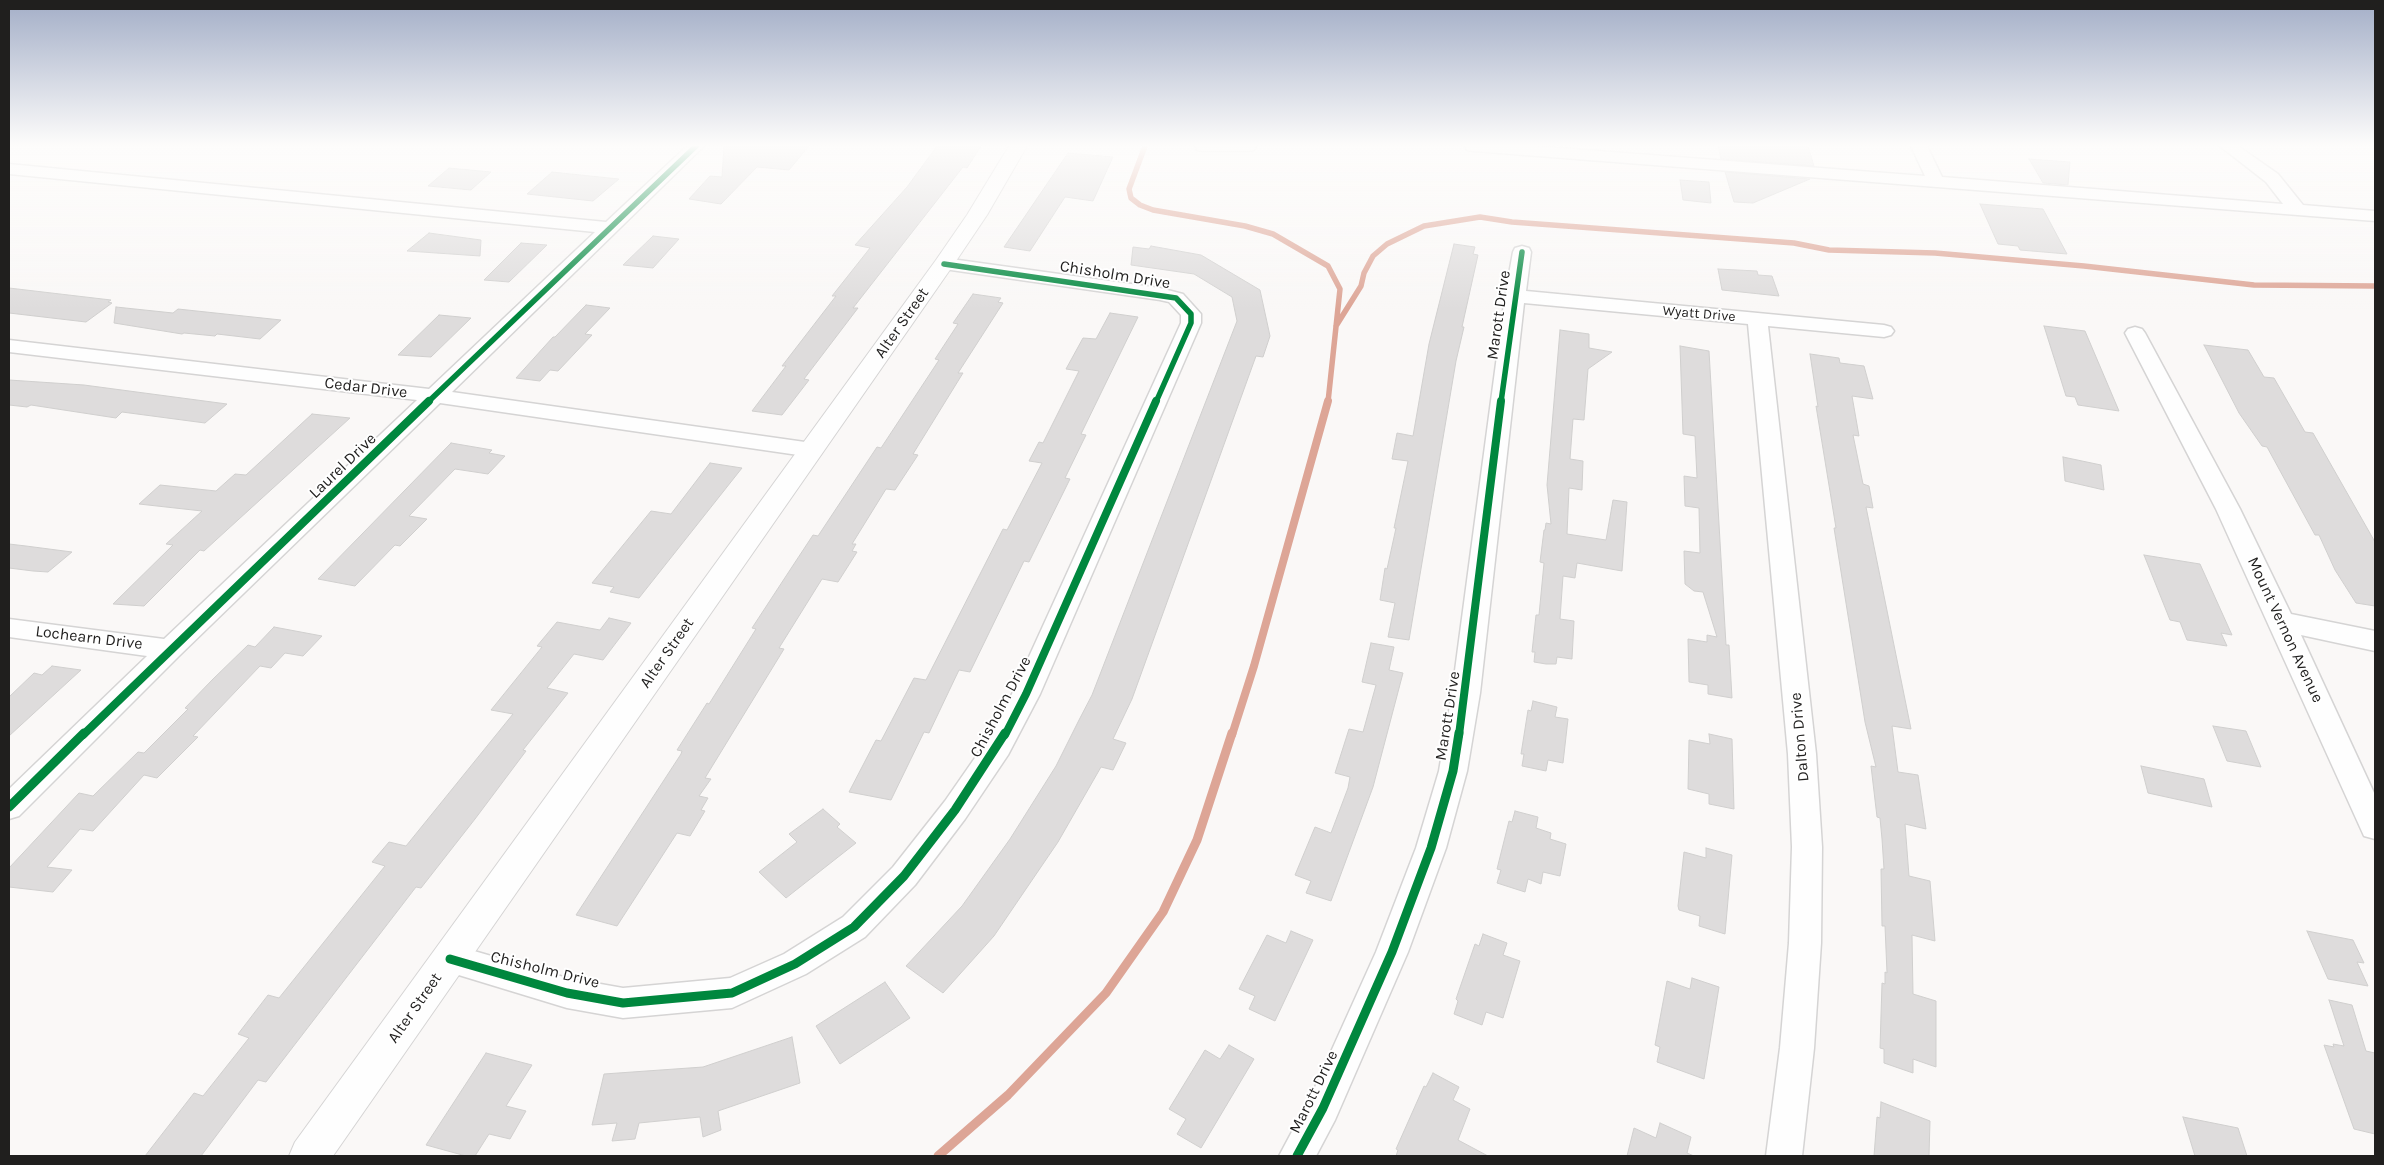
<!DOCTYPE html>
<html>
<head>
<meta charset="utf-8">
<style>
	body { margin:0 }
	#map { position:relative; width:2384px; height:1165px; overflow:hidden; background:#faf8f7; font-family:Karla,sans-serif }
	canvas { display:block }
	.frame { position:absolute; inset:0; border:10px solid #201f1e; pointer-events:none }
</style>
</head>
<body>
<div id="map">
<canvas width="2384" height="1165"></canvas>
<div class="frame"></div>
</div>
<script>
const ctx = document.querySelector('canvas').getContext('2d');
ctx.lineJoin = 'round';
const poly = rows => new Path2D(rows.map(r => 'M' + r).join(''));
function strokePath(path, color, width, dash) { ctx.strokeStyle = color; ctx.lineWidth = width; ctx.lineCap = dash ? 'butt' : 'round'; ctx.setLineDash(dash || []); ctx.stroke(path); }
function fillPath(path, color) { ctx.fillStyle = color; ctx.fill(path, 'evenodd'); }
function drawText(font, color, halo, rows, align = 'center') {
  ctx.font = font + ' Karla,sans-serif'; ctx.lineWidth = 4; ctx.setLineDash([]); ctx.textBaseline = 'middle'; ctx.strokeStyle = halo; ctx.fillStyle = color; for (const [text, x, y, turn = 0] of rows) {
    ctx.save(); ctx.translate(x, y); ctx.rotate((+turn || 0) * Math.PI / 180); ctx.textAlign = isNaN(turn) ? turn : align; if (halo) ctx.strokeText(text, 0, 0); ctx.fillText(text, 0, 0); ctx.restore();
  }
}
strokePath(poly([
	[1145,146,1129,189,1131,198,1140,205,1153,210,1245,226,1273,234,1328,266,1340,289,1328,402],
	[1336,326,1361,286,1364,273,1373,256,1387,244,1424,226,1480,217,1512,222,1794,243,1829,250,1935,253,2084,266,2254,285,2375,286]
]), '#dda596', 5.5);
strokePath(poly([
	[1232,735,1254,666,1328,401]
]), '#dda596', 8);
strokePath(poly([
	[938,1156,1008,1095,1106,993,1163,912,1197,840,1232,733]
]), '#dda596', 9);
const building = poly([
	[724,146,809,146,789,170,757,167,721,204,689,199,710,176,722,177,724,146],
	[937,146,981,146,967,168,963,167,853,308,858,308,804,379,809,380,782,415,752,411,786,366,782,366,836,296,832,296,870,248,855,245,907,187,937,146],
	[1718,146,1808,146,1814,166,1721,159,1718,146],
	[1068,153,1113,157,1093,201,1065,197,1030,251,1004,247,1068,153],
	[2029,159,2070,162,2068,185,2043,183,2029,159],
	[449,168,491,172,471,190,428,186,449,168],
	[552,172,619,179,593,201,527,194,552,172],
	[1725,172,1810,179,1753,203,1734,202,1725,172],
	[1680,180,1709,182,1711,203,1683,200,1680,180],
	[1980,204,2043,209,2067,254,2020,250,2018,246,1998,244,1980,204],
	[429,233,481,240,480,256,407,251,429,233],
	[653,236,679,239,653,268,623,265,653,236],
	[521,243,547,245,509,282,484,280,521,243],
	[1454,244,1475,247,1473,254,1478,255,1462,327,1464,327,1456,361,1409,640,1388,637,1395,603,1380,600,1385,568,1387,569,1396,528,1394,528,1408,461,1392,459,1397,433,1413,436,1429,344,1454,244],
	[1151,246,1201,255,1260,290,1270,336,1263,357,1256,356,1132,699,1113,739,1126,743,1113,770,1101,767,1058,842,994,936,943,993,906,966,962,906,1010,839,1056,766,1079,720,1092,695,1237,321,1232,297,1194,274,1131,265,1133,247,1149,249,1151,246],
	[1718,269,1757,271,1758,275,1772,276,1779,296,1722,290,1718,269],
	[9,288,111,300,108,302,112,303,86,322,9,313,9,288],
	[973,294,1001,298,998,302,1003,303,958,373,963,373,913,454,918,455,895,490,886,489,852,544,856,544,852,551,857,552,838,582,822,579,779,648,784,649,705,778,711,779,699,796,708,798,701,810,705,811,690,836,677,833,617,926,576,915,681,754,682,751,677,750,707,703,709,704,756,629,752,628,788,573,813,535,818,536,877,447,881,448,939,360,935,359,958,324,953,323,973,294],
	[586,305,610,308,585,334,592,335,558,371,550,370,540,381,516,378,553,337,555,337,586,305],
	[116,307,173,313,178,309,281,320,260,339,217,334,215,336,184,333,182,334,114,323,116,307],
	[1110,313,1138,317,1081,434,1086,435,1065,478,1070,479,1029,562,1024,561,970,672,959,670,929,733,924,732,891,800,849,792,876,740,881,741,914,678,926,680,1003,529,1007,530,1042,463,1029,461,1039,442,1043,443,1079,371,1066,369,1083,338,1096,339,1110,313],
	[439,315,471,318,431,357,398,355,439,315],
	[2044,326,2085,331,2119,411,2078,405,2075,397,2066,396,2044,326],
	[1560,330,1589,334,1589,348,1612,352,1588,369,1584,420,1573,419,1570,459,1583,461,1582,490,1569,488,1567,534,1606,540,1613,500,1627,502,1622,571,1577,563,1575,578,1563,576,1560,619,1574,621,1572,659,1557,657,1556,664,1546,664,1534,662,1535,652,1532,652,1536,615,1539,615,1544,563,1540,562,1544,530,1545,530,1546,523,1551,524,1547,485,1560,330],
	[2204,345,2248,350,2264,377,2274,378,2305,432,2313,433,2375,542,2375,606,2356,603,2335,570,2319,535,2315,535,2267,447,2262,446,2239,413,2204,345],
	[1680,346,1709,351,1726,645,1729,645,1732,698,1708,694,1708,685,1689,682,1688,639,1707,642,1707,635,1717,637,1703,592,1694,591,1685,584,1684,551,1700,553,1699,508,1685,506,1684,476,1697,478,1695,436,1683,434,1680,346],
	[1810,354,1839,358,1840,363,1864,366,1873,399,1852,396,1859,436,1853,435,1863,484,1869,486,1873,508,1866,507,1911,729,1892,726,1898,772,1918,775,1926,829,1905,824,1909,876,1930,881,1935,941,1912,935,1913,994,1936,1001,1936,1067,1913,1059,1913,1073,1884,1063,1884,1049,1880,1048,1882,983,1885,984,1885,972,1887,973,1885,926,1882,926,1881,869,1884,869,1882,839,1880,818,1877,817,1871,766,1876,767,1865,722,1834,528,1836,528,1816,406,1818,407,1810,354],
	[9,380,84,385,227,404,205,423,122,412,116,418,31,405,27,407,9,405,9,380],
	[312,414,350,418,216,540,204,551,200,550,144,606,113,604,173,545,166,544,202,511,139,504,160,485,216,491,235,474,246,475,312,414],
	[451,443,492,450,489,453,505,456,488,474,455,469,409,516,427,519,400,546,395,545,355,586,318,579,451,443],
	[2063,457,2101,465,2104,490,2065,481,2063,457],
	[710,463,742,468,639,598,610,592,614,587,592,583,651,511,671,514,710,463],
	[9,544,26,546,72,552,48,572,33,571,9,568,9,544],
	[2144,555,2200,564,2232,635,2221,633,2227,646,2187,640,2180,622,2170,620,2144,555],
	[609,618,631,623,603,660,574,654,547,688,568,693,523,750,526,751,475,819,421,888,416,887,266,1082,258,1080,201,1156,145,1156,194,1093,203,1096,249,1038,238,1034,268,995,279,998,385,866,372,862,389,842,406,846,513,714,491,710,542,647,537,646,557,622,600,630,609,618],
	[274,627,322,636,303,656,285,653,271,668,260,666,193,736,198,737,157,778,144,775,93,831,80,829,47,867,72,870,53,892,9,887,9,868,79,793,93,796,138,752,144,753,188,709,185,708,212,680,248,645,255,647,274,627],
	[1371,643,1394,647,1389,670,1403,673,1373,787,1331,901,1306,893,1311,881,1295,875,1315,827,1331,833,1348,788,1350,777,1335,773,1349,729,1363,732,1376,685,1362,682,1371,643],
	[52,666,81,670,9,736,9,697,34,673,42,675,52,666],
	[1533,701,1557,707,1555,717,1568,719,1563,763,1548,760,1546,771,1522,766,1524,754,1521,754,1528,710,1531,711,1533,701],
	[2213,726,2246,731,2261,767,2227,761,2213,726],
	[1709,734,1732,739,1734,809,1709,804,1709,794,1688,789,1689,740,1710,744,1709,734],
	[2141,766,2204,779,2212,807,2148,793,2141,766],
	[823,809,840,824,837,827,856,843,786,898,759,872,797,842,789,834,823,809],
	[1515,811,1538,817,1536,828,1551,833,1550,839,1566,844,1560,876,1543,872,1541,884,1528,879,1525,892,1497,883,1501,870,1497,869,1509,821,1512,822,1515,811],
	[1706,848,1732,855,1725,934,1699,926,1700,916,1679,910,1678,906,1684,852,1706,858,1706,848],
	[1291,931,1313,940,1275,1021,1249,1009,1255,996,1239,989,1267,935,1286,943,1291,931],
	[2307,931,2353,940,2364,963,2357,962,2368,986,2328,979,2307,931],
	[1483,934,1507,943,1503,955,1520,961,1503,1018,1486,1012,1482,1025,1454,1014,1458,1001,1456,999,1475,944,1479,946,1483,934],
	[1692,978,1719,987,1704,1079,1657,1062,1660,1047,1655,1045,1667,981,1690,989,1692,978],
	[885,982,910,1018,840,1064,816,1026,885,982],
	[2329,1000,2352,1005,2366,1051,2375,1053,2375,1134,2354,1129,2324,1045,2334,1047,2333,1044,2344,1046,2329,1000],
	[792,1037,800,1083,718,1111,721,1130,703,1137,700,1117,639,1123,635,1139,612,1141,617,1123,592,1125,604,1074,703,1067,792,1037],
	[1229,1045,1254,1059,1201,1148,1177,1134,1186,1119,1169,1109,1205,1050,1220,1059,1229,1045],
	[486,1053,532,1065,506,1106,526,1111,510,1139,489,1134,475,1156,466,1156,426,1145,486,1053],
	[1433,1073,1459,1087,1453,1100,1470,1109,1458,1140,1488,1156,1396,1156,1398,1150,1396,1149,1424,1086,1426,1087,1433,1073],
	[1881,1102,1930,1121,1929,1156,1874,1156,1877,1117,1880,1118,1881,1102],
	[2183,1117,2238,1128,2247,1156,2195,1156,2183,1117],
	[1660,1123,1691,1137,1687,1153,1694,1156,1627,1156,1634,1128,1656,1138,1660,1123]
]);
fillPath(building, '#dedcdc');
strokePath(building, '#d0cfce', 1);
const minor = poly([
	[687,146,704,146,452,392,812,443,820,445,823,450,820,455,812,457,440,403,179,656,19,816,9,819,9,789,147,656,9,637,9,619,164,639,417,400,9,352,9,340,429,389,595,232,9,174,9,164,606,222,687,146],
	[1195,146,1256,146,1254,150,1248,151,1203,151,1197,150,1195,146],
	[1465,146,1533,146,1925,176,1911,146,1927,146,1942,177,2283,204,2266,182,2220,146,2238,146,2278,174,2303,205,2375,211,2375,221,1473,151,1467,150,1465,146],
	[1522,246,1529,248,1531,252,1526,291,1884,325,1891,327,1894,331,1891,335,1884,337,1768,326,1816,754,1822,847,1821,943,1814,1048,1802,1156,1766,1156,1780,1048,1789,943,1792,847,1788,754,1748,324,1524,303,1480,693,1467,771,1446,848,1408,952,1335,1120,1316,1156,1279,1156,1311,1096,1376,952,1416,848,1439,771,1452,693,1505,296,1513,252,1515,248,1522,246],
	[944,258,1160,288,1183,294,1201,314,1201,323,1040,694,1008,755,965,819,915,885,865,937,806,974,732,1008,623,1018,567,1008,439,969,434,959,439,949,450,944,567,978,623,988,730,978,784,954,843,917,893,867,945,801,988,739,1012,694,1181,323,1181,315,1169,302,1160,300,937,268,935,264,937,260,944,258],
	[2135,327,2142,329,2145,333,2240,509,2291,614,2375,631,2375,651,2301,635,2375,795,2375,839,2364,836,2216,509,2125,333,2128,329,2135,327]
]);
const tertiary = poly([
	[1009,146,1027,146,987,215,954,264,333,1156,289,1156,295,1142,936,260,967,215,1009,146]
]);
strokePath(minor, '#d5d4d4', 3);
strokePath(tertiary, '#d5d4d4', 2);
fillPath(minor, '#fefefe');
fillPath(tertiary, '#fefefe');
strokePath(poly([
	[944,264,1176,298,1191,314,1191,323,1156,402],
	[428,402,696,146],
	[1501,402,1522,252]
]), '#00873e', 5.5);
strokePath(poly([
	[83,735,429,401],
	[1005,735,1026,694,1156,401],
	[1459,735,1501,401]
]), '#00873e', 8);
strokePath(poly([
	[9,807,84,733],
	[450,959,567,993,623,1003,732,993,795,964,854,927,904,876,955,810,1005,733],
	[1297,1156,1323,1108,1392,952,1431,848,1453,771,1459,733]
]), '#00873e', 9);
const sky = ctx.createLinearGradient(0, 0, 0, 309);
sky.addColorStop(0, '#a3aec7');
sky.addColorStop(0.47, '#fdfcfb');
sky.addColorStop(1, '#fdfcfb00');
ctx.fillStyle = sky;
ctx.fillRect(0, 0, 2384, 309);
drawText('14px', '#201f1e', '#fff', [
	["Wyatt Drive",1699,314,5]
]);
drawText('16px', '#201f1e', '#fff', [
	["Chisholm Drive",1115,275,9],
	["Marott Drive",1499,315,-82],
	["Alter Street",902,323,-55],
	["Cedar Drive",366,388,7],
	["Laurel Drive",343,466,-44],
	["Mount Vernon Avenue",2285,630,65],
	["Lochearn Drive",89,638,7],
	["Alter Street",667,653,-55],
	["Chisholm Drive",1001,707,-62],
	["Marott Drive",1448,716,-81],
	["Dalton Drive",1800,737,-95],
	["Chisholm Drive",545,970,14],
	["Alter Street",415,1008,-55],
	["Marott Drive",1314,1092,-64]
]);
</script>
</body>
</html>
